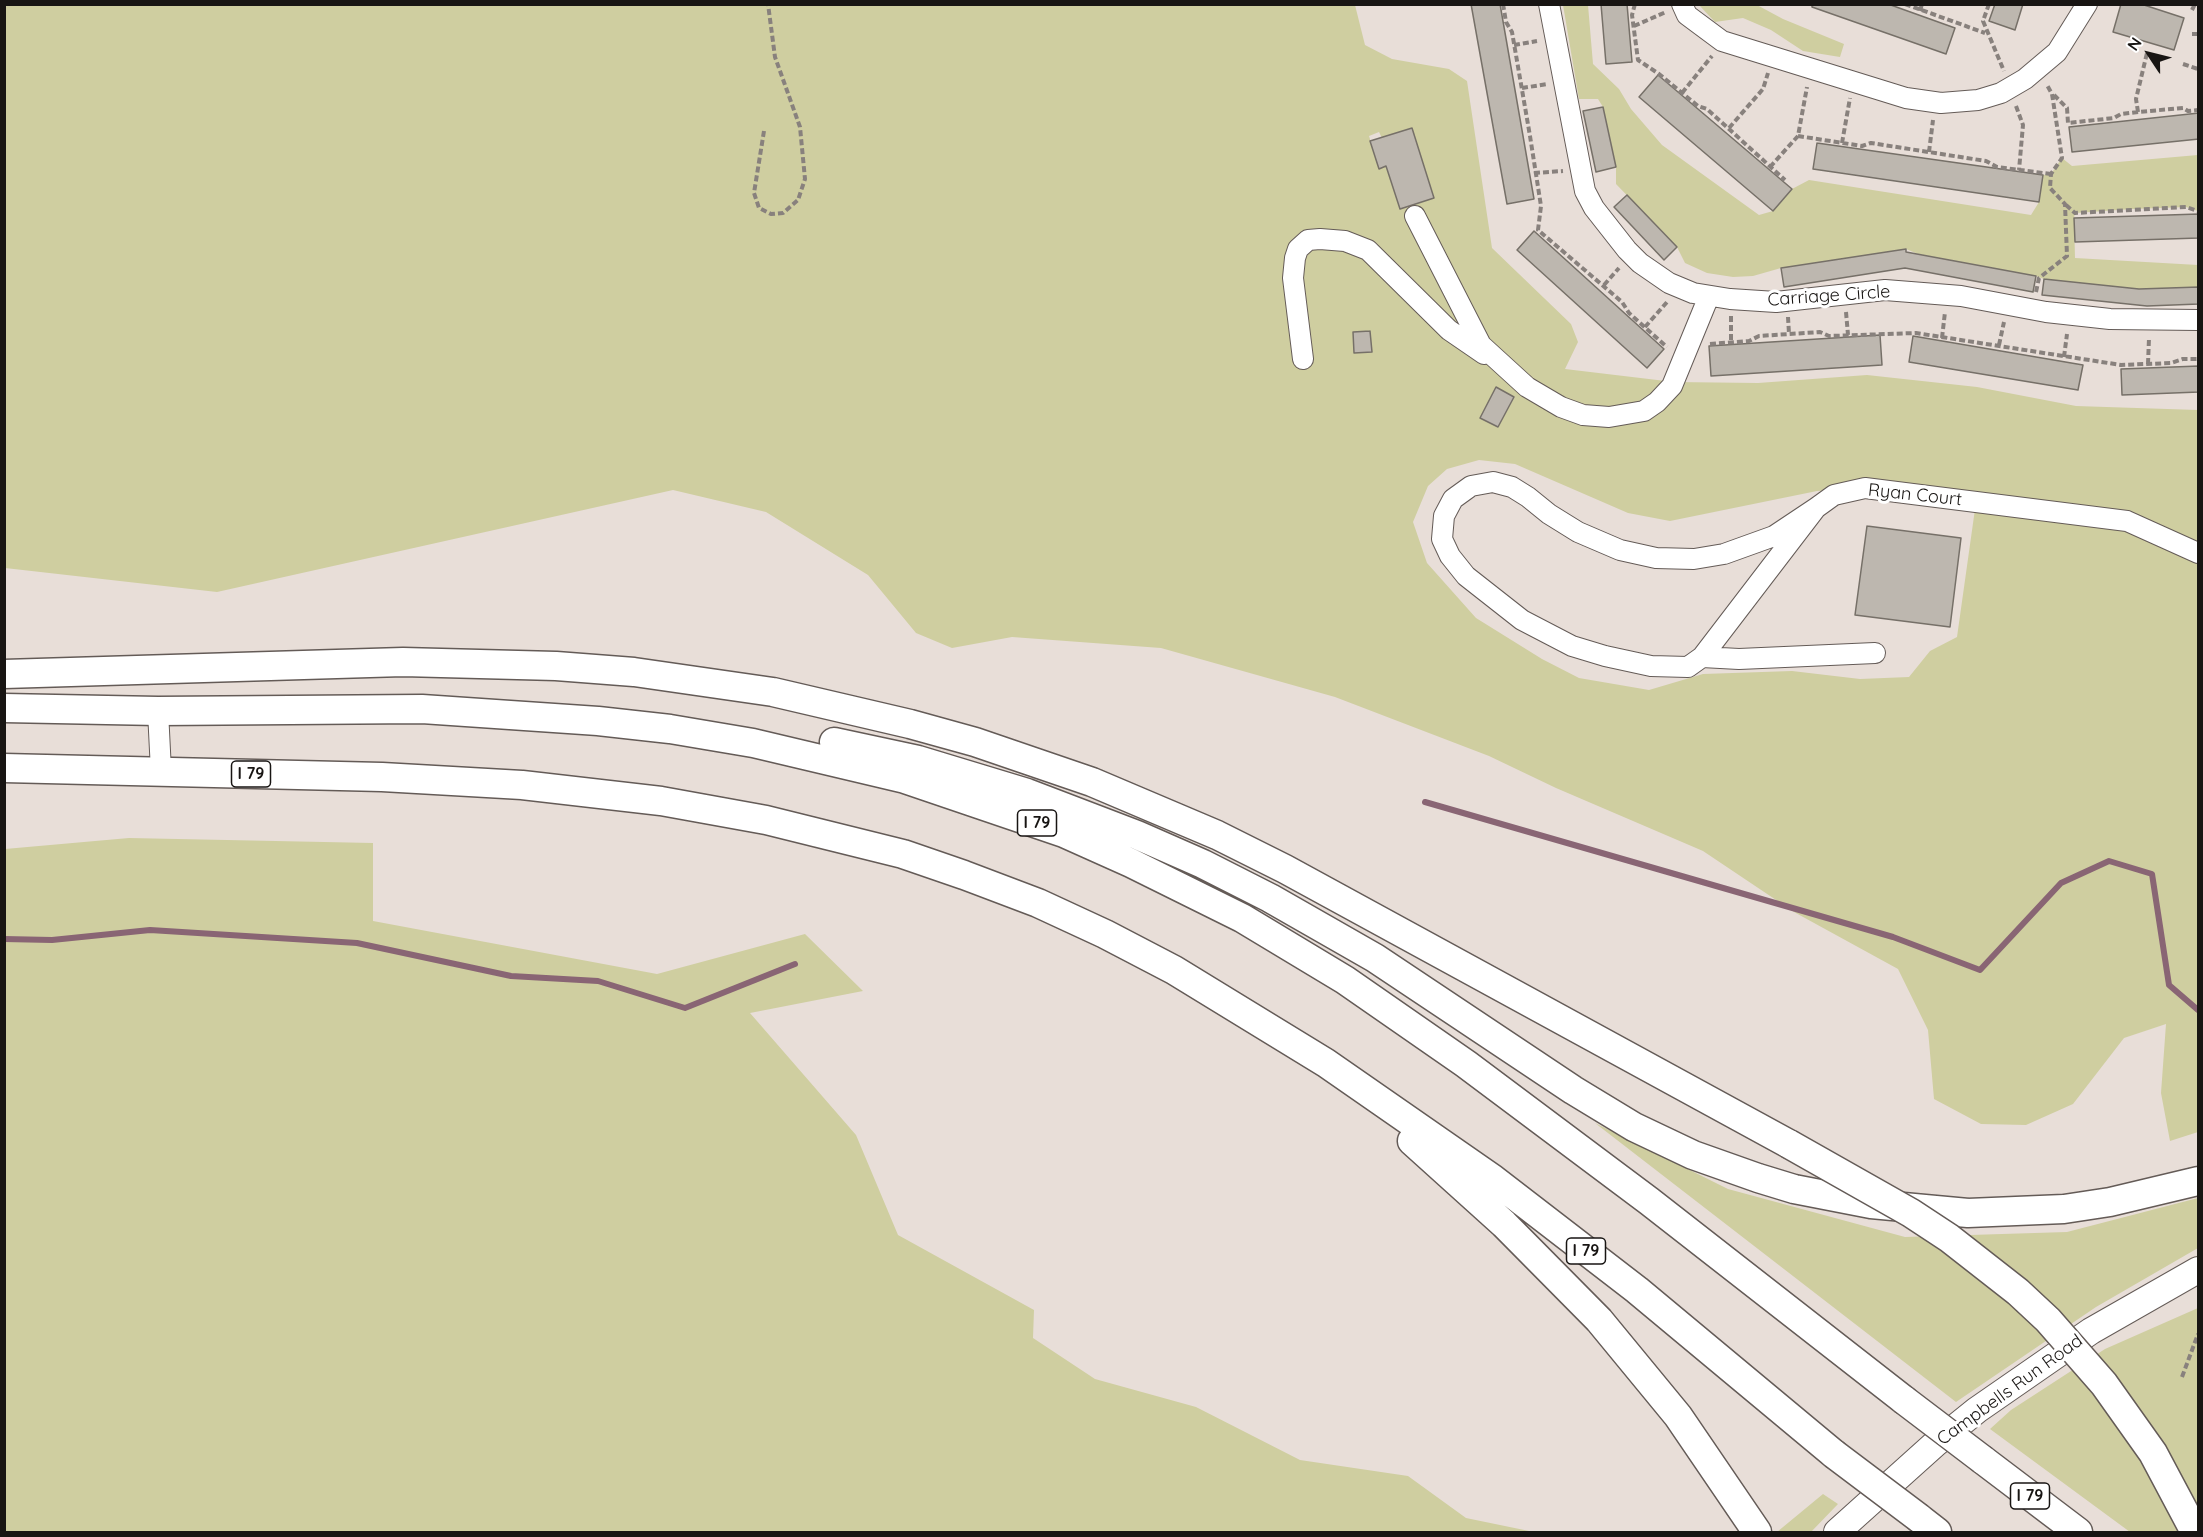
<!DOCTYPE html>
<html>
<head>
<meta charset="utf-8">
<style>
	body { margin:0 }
	#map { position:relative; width:2203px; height:1537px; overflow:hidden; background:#e8ded8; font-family:Quicksand,sans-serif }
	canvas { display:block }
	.frame { position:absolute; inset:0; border:6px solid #181513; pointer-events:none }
	.north { position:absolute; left:2119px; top:24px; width:60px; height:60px; -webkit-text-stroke:4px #fff; paint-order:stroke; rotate:305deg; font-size:16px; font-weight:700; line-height:24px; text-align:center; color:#181513 }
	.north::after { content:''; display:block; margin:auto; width:21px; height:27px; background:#181513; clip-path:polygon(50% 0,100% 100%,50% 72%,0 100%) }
</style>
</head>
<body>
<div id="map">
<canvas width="2203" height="1537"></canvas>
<div class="frame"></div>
<div class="north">N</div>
</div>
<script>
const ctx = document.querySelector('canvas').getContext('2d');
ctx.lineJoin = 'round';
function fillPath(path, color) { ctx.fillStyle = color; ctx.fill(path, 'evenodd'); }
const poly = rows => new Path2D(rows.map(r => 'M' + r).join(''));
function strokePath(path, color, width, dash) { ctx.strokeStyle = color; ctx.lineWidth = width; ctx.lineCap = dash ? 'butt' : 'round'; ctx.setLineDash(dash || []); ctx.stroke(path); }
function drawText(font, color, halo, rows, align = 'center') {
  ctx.font = font + ' Quicksand,sans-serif'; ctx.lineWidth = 6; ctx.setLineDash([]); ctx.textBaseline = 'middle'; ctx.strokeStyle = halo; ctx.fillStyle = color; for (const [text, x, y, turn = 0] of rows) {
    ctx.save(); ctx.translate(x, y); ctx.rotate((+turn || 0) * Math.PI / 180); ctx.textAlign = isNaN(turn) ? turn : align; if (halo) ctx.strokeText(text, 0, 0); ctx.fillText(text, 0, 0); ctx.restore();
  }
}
fillPath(poly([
	[5,5,1355,5,1365,45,1392,59,1449,69,1467,81,1492,248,1571,324,1578,342,1565,369,1674,382,1758,383,1867,375,1977,387,2076,406,2198,410,2198,1132,2170,1141,2161,1093,2166,1024,2124,1038,2073,1104,2026,1125,1981,1124,1934,1099,1928,1030,1898,969,1794,912,1703,851,1556,788,1489,756,1335,697,1161,648,1012,637,952,648,916,633,868,575,766,512,673,490,217,592,5,568],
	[1379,132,1382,138,1434,198,1400,209,1386,166,1379,168,1369,136],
	[1496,388,1514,398,1498,427,1480,418],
	[1479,460,1515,464,1628,513,1670,521,1817,491,1865,488,1976,502,1957,637,1930,651,1909,677,1860,679,1792,671,1703,674,1649,690,1579,678,1542,659,1476,618,1427,563,1413,522,1428,486,1447,469],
	[1563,5,1588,5,1593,64,1619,89,1631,109,1662,145,1759,215,1773,211,1792,189,1809,180,2031,215,2039,202,2043,175,2051,174,2062,158,2072,166,2198,155,2198,211,2186,207,2133,209,2075,213,2074,218,2075,258,2198,265,2198,287,2145,290,2044,279,2036,276,1918,254,1906,249,1781,268,1753,276,1733,277,1707,273,1685,263,1677,247,1616,184,1616,167,1603,107,1598,99,1579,99],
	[1699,5,1757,5,1783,19,1844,44,1840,57,1803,51,1771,30,1743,18,1715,22],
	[129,838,373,843,373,921,657,974,805,934,863,991,750,1013,856,1135,898,1235,1034,1310,1033,1338,1095,1379,1196,1407,1300,1460,1408,1476,1466,1518,1534,1532,5,1532,5,849],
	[1595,1123,1728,1189,1905,1237,2067,1232,2198,1198,2198,1248,2096,1307,1956,1402],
	[2198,1308,2197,1532,2130,1532,1990,1429,2011,1410,2105,1349],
	[1823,1494,1838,1504,1811,1532,1777,1532]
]), '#cfcea0');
strokePath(poly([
	[1425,802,1893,937,1980,970,2061,883,2109,861,2152,874,2169,985,2198,1010],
	[4,939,52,940,150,930,357,943,511,976,598,981,685,1008,795,964]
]), '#896574', 6);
const building = poly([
	[1471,4,1500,4,1534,199,1507,204,1471,4],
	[1601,4,1627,4,1632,62,1606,64,1601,4],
	[1812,4,1888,4,1955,28,1946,54,1812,7,1812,4],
	[1995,4,2023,4,2015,30,1989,21,1995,4],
	[2121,4,2141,4,2184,18,2174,50,2113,32,2121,4],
	[1658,75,1792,189,1773,211,1639,97,1658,75],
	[1603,107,1616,167,1596,172,1583,111,1603,107],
	[2199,113,2199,139,2072,152,2069,127,2199,113],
	[1412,128,1434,198,1400,209,1386,166,1379,169,1370,141,1412,128],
	[1817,143,2043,175,2039,202,1813,169,1817,143],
	[1627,195,1677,247,1664,260,1614,207,1627,195],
	[2199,214,2199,238,2075,242,2074,218,2199,214],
	[1534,231,1664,349,1647,368,1517,250,1534,231],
	[1906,249,1906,252,2036,276,2033,292,1905,268,1784,287,1781,268,1906,249],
	[2044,279,2139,289,2199,287,2199,304,2147,306,2042,295,2044,279],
	[1370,331,1372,352,1354,353,1353,332,1370,331],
	[1880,335,1882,365,1711,376,1709,346,1880,335],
	[1913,336,2083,365,2078,390,1909,362,1913,336],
	[2199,366,2199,392,2122,395,2121,369,2199,366],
	[1496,387,1514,397,1498,427,1480,418,1496,387],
	[1867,526,1961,538,1950,627,1855,615,1867,526]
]);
fillPath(building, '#bdb7af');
strokePath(building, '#767068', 1.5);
const minor = poly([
	[1549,4,1585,191,1594,208,1627,250,1640,263,1669,283,1693,293,1730,299,1776,302,1885,290,1961,296,2046,312,2110,319,2198,320],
	[1682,4,1687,15,1722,41,1906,98,1941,103,1978,100,2001,93,2025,79,2057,52,2087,4],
	[1415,216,1481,345,1527,387,1561,407,1583,415,1609,417,1644,411,1657,402,1672,386,1709,296],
	[1303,359,1293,278,1295,258,1298,249,1308,240,1320,239,1345,241,1368,250,1449,330,1484,354],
	[1816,508,1774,536,1724,554,1694,559,1656,558,1620,550,1578,532,1549,514,1528,497,1512,487,1493,482,1471,486,1453,499,1444,516,1442,539,1450,556,1466,576,1522,620,1572,646,1605,656,1651,666,1688,667,1702,657,1816,508,1834,495,1865,488,2127,521,2198,553],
	[1702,657,1739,659,1875,653],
	[158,711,161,771]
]);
const major = poly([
	[1837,1532,1936,1443,1977,1410,2091,1331,2198,1270]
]);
const highway = poly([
	[4,674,403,662,556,666,634,672,773,692,910,724,975,742,1092,782,1217,835,1285,869,1789,1144],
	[4,708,158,711,422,709,598,721,670,729,753,743,905,779,1064,833,1131,863,1242,918,1345,980,1466,1064,1649,1201,1904,1400],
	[834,742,918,760,1027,793,1137,835,1203,864,1270,898,1375,958,1573,1090,1634,1127,1693,1155,1758,1178,1794,1189,1871,1204,1968,1213,2064,1209,2110,1202,2198,1181],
	[4,768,382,777,522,785,661,801,766,820,903,854,964,875,1038,903,1105,934,1174,970,1326,1063,1493,1179,1637,1290,1834,1454],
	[1412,1141,1504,1224,1599,1320,1678,1416,1757,1532],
	[1983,1460,2078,1532],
	[1919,1518,1937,1532]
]);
strokePath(minor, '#645b57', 22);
strokePath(major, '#645b57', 28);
strokePath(highway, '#645b57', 31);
strokePath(poly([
	[1503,4,1506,22,1512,32,1530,136,1541,206,1538,230,1622,302,1629,313,1667,347],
	[1635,4,1632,15,1638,60,1659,74,1698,106,1707,109,1785,180],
	[1905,4,1985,33],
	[1989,4,1983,21,2004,71],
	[2192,10,2195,4],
	[1920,11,1922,4],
	[1634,26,1666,12],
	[2192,34,2198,34],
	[1514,45,1537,41],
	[2183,64,2198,69],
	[1522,88,1548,84],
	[1682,93,1712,56],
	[2054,95,2067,108,2068,123,2114,118,2121,114,2138,112,2183,108,2188,111,2198,110],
	[2016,106,2023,125,2019,170],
	[2138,112,2136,99,2147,53],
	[1729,128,1763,89,1768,73],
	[764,131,754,193,759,208,771,214,783,213,798,200,805,179,800,127,775,57,768,4],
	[1798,136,1862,146,1871,143,1986,161,1997,167,2051,174],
	[1842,143,1850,98],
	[1929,152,1933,120],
	[1770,167,1798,136,1807,87],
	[1534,173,1563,171],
	[2066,205,2075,213,2186,207,2198,211],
	[1604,285,1619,268],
	[2036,292,2039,278,2067,256,2065,204,2050,188,2051,174,2062,158,2052,94,2047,85],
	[1846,312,1848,335],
	[1731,316,1731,342],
	[1788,317,1789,334],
	[1645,327,1668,301],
	[1942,338,1945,312],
	[1710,344,1749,341,1759,336,1820,332,1829,336,1916,333,2121,365,2171,363,2183,359,2198,359],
	[1999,345,2004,322],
	[2064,357,2067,334],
	[2148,364,2149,338],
	[2182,1377,2198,1334]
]), '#88817d', 4, [6, 3]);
strokePath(minor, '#fff', 20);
strokePath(major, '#fff', 26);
strokePath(highway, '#fff', 28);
const highwayBridge = poly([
	[1789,1144,1911,1213,1949,1238,2018,1292,2048,1320,2104,1384,2153,1453,2195,1532],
	[1904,1400,1983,1460],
	[1834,1454,1919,1518]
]);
strokePath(highwayBridge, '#645b57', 31, []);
strokePath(highwayBridge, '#fff', 28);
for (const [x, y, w] of [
	[251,774,39],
	[1037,823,39],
	[1586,1251,39],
	[2030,1496,39]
]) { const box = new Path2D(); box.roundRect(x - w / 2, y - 13, w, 26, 4.5); ctx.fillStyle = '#fff'; ctx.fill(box); strokePath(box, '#181513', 1.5); }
drawText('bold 16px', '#181513', null, [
	["I 79",251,774],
	["I 79",1037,823],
	["I 79",1586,1251],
	["I 79",2030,1496]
]);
drawText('18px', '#181513', '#fff', [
	["Carriage Circle",1829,296,-4],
	["Ryan Court",1915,495,6],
	["Campbells Run Road",2010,1390,-36]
]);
</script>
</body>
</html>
